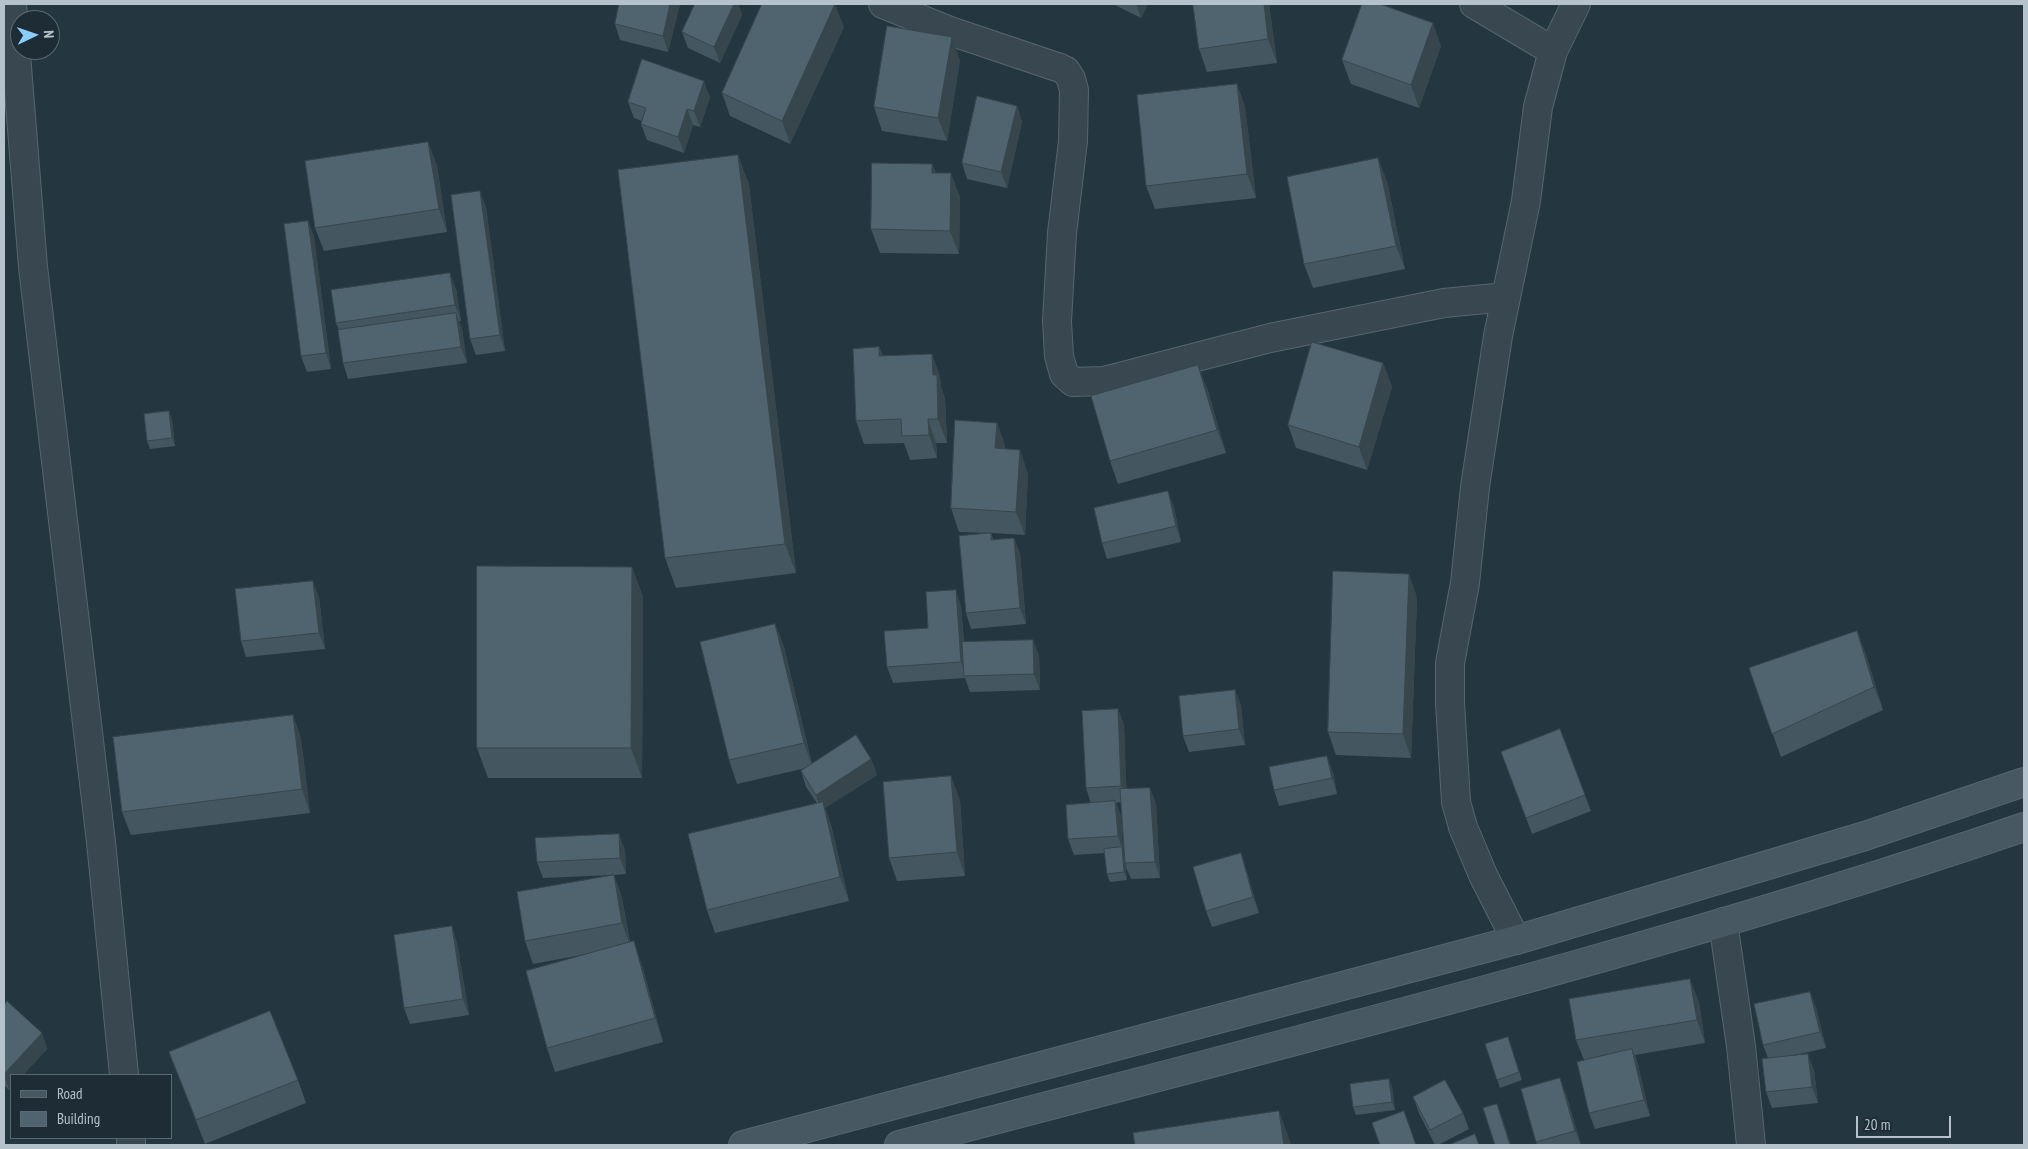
<!DOCTYPE html>
<style>
body{margin:0}
#map{position:relative;width:2028px;height:1149px;overflow:hidden;background:#243740;font-family:"PT Sans Narrow",sans-serif}
canvas{display:block}
.frame{position:absolute;inset:0;border:5px solid #b5c2cb;pointer-events:none}
.legend{position:absolute;left:10px;top:1074px;width:162px;height:65px;box-sizing:border-box;background:#1e2d35;border:1px solid #5a6971;margin:0;padding:6px 9px;list-style:none;font-size:15px;color:#b5c2cb}
.legend li{display:flex;align-items:center;gap:10px;height:25px}
.legend b{width:25px;border:1px solid #5a6971}
.north{position:absolute;left:10px;top:10px;width:50px;height:50px;box-sizing:border-box;background:#1e2d35;border:1px solid #5a6971;border-radius:50%;rotate:87deg;font-size:14px;font-weight:700;line-height:20px;text-align:center;color:#b5c2cb}
.north::after{content:'';display:block;margin:auto;width:18px;height:22px;background:#8acffb;clip-path:polygon(50% 0,100% 100%,50% 72%,0 100%)}
.scale{position:absolute;left:1856px;top:1116px;width:95px;height:22px;box-sizing:border-box;border:2px solid #b5c2cb;border-top:0;padding-left:6px;font-size:15px;line-height:18px;white-space:nowrap;color:#b5c2cb;-webkit-text-stroke:4px #1e2d35;paint-order:stroke}
</style>
<div id="map">
<canvas width="2028" height="1149"></canvas>
<div class="frame"></div>
<ul class="legend">
<li><b style="height:6px;background:#475863"></b>Road</li>
<li><b style="height:14px;background:#4f646e"></b>Building</li>
</ul>
<div class="north">N</div>
<div class="scale">20 m</div>
</div>
<script>
const g = document.querySelector('canvas').getContext('2d');
g.lineJoin = 'round';
function strokePath(path, color, width, dash) { g.strokeStyle = color; g.lineWidth = width; g.lineCap = dash ? 'butt' : 'round'; g.setLineDash(dash || []); g.stroke(path); }
function fill(path, color) { g.fillStyle = color; g.fill(path, 'evenodd'); }
const minor = new Path2D(`
 M12 4 33 267 101 842 124 1075
 M883 4 950 31 1060 68 1066 71 1071 79 1074 90 1073 141 1062 233 1057 321 1059 356 1064 374 1073 382 1104 381 1270 338 1444 303 1506 297
 M1474 4 1553 51
 M1723 922 1741 1046 1751 1145
 M1516 940 1483 875 1463 827 1456 802 1450 703V663L1465 583 1475 487 1498 336 1526 201 1538 107 1553 51 1576 4
 M131 1138V1145`);
const secondary = new Path2D(`
 M743 1145 1516 940 1865 836 2024 782
 M899 1145C1276 1045 1655 953 2024 827`);
const wall = new Path2D(`
 M680 4 668 52 620 40 615 24Z
 M695 4H738L742 15 720 63 688 48 682 32Z
 M1113 4H1148L1141 18Z
 M1269 4 1277 63 1207 72 1199 49Z
 M844 27 790 144 730 116 722 93Z
 M1441 46 1419 108 1351 84 1342 60Z
 M960 60 947 141 882 131 874 107Z
 M1237 84 1245 107 1256 198 1155 209 1146 186Z
 M710 97 700 127 693 125 684 153 647 140 641 124 642 121 634 118 628 102Z
 M1017 106 1022 122 1007 188 967 179 962 163Z
 M428 142 437 166 447 232 324 251 315 228Z
 M738 155 749 185 796 573 676 588 665 558Z
 M932 164 936 173 960 197 959 254 880 253 871 229Z
 M1387 181 1405 269 1313 288 1304 264Z
 M486 207 505 351 476 355 470 339Z
 M308 221 314 237 331 369 307 372 301 356Z
 M456 289 461 321H459L462 329 467 363 348 379 343 363 339 330 336 323Z
 M879 347 883 356 932 354 940 377 941 387 945 399 947 443H936L937 458 910 460 904 443 864 444 856 421Z
 M1383 363 1392 387 1367 470 1296 448 1288 425Z
 M1207 388 1226 453 1118 484 1110 461Z
 M169 411 172 420 175 446 150 449 147 441Z
 M997 423 1005 446V449L1028 473 1025 535 991 533 993 539 1014 538 1020 554 1026 624 971 629 966 613 990 533 959 532 951 508Z
 M1174 507 1181 542 1107 559 1102 543Z
 M632 567 643 597 642 778H488L477 748Z
 M319 597 325 649 246 657 241 641Z
 M1417 597 1411 758 1336 755 1328 732Z
 M961 606 964 642 1033 640 1039 656 1040 690 970 692 965 678 893 683 887 667 928 628Z
 M775 624 784 647 812 764 871 759 877 775 825 808 831 825 849 901 715 933 707 910 817 803 806 787 801 771 806 768 737 784 729 760Z
 M1857 631 1866 655 1883 710 1781 757 1749 668Z
 M1235 690 1241 706 1245 745 1189 752 1183 736Z
 M1118 709 1124 725 1126 789 1150 788 1156 804 1160 878 1131 879 1125 865 1127 880 1110 882 1107 874 1105 853 1074 855 1068 839 1091 803 1086 788ZM1121 802 1124 854 1123 851 1121 817 1116 803Z
 M293 715 301 739 310 813 131 835 122 812Z
 M1560 729 1591 811 1532 834 1501 752Z
 M1333 772 1337 794 1279 806 1274 790Z
 M960 800 965 876 897 881 889 858Z
 M625 850 626 874 614 875 622 898 630 942 642 965 663 1042 555 1072 547 1048 587 954 533 964 525 941 613 875 543 878 537 862Z
 M1246 869 1259 913 1212 927 1206 911Z
 M457 942 469 1015 410 1024 404 1008Z
 M1810 992 1816 1008 1826 1048 1791 1056 1814 1070 1818 1103 1772 1108 1766 1092 1768 1058 1763 1045Z
 M1699 1002 1705 1043 1635 1055 1638 1065 1650 1116 1595 1129 1589 1113 1584 1060 1576 1040Z
 M4 1005 42 1033 47 1049 23 1075H11V1088L9 1090 4 1085Z
 M1508 1037 1522 1080 1500 1088 1485 1044Z
 M169 1052 298 1080 306 1103 205 1144Z
 M1389 1079 1392 1087 1395 1110 1356 1115 1353 1107Z
 M1521 1089 1566 1094 1581 1145H1537Z
 M1413 1097 1463 1113 1469 1129 1438 1145H1435L1419 1113Z`);
const shadedWall = new Path2D(`
 M670 4H680L668 52 663 36Z
 M734 4H738L742 15 720 63 714 47Z
 M835 4 844 27 790 144 782 121Z
 M1136 4H1148L1141 18Z
 M1264 4H1269L1277 63 1268 39Z
 M1433 23 1441 46 1419 108 1411 85Z
 M952 37 960 60 947 141 938 118Z
 M704 81 710 97 700 127 694 111Z
 M1237 84 1245 107 1256 198 1247 174Z
 M1017 106 1022 122 1007 188 1001 172Z
 M687 109 693 125 684 153 678 137Z
 M428 142 437 166 447 232 439 209Z
 M738 155 749 185 796 573 785 544Z
 M1378 158 1387 181 1405 269 1396 246Z
 M932 164 941 188 932 173Z
 M951 173 960 197 959 254 950 231Z
 M480 191 486 207 505 351 500 335Z
 M308 221 314 237 331 369 326 353Z
 M450 273 456 289 461 321 455 305Z
 M456 313 462 329 467 363 461 347Z
 M879 347 888 371 879 356Z
 M932 354 940 377 941 387 945 399 947 443 938 419 933 375Z
 M1383 363 1392 387 1367 470 1359 447Z
 M1198 365 1207 388 1226 453 1217 430Z
 M169 411 172 420 175 446 172 438Z
 M928 419 936 443 937 458 929 435Z
 M997 423 1005 446 1004 472 995 448Z
 M1020 450 1028 473 1025 535 1016 512Z
 M1168 491 1174 507 1181 542 1176 526Z
 M1014 538 1020 554 1026 624 1020 608Z
 M632 567 643 597 642 778 631 748Z
 M1409 574 1417 597 1411 758 1403 734Z
 M313 581 319 597 325 649 319 633Z
 M956 590 961 606 966 675V676L961 662Z
 M775 624 784 647 812 766 804 743Z
 M1857 631 1866 655 1883 710 1874 687Z
 M1033 640 1039 656 1040 690 1034 674Z
 M1235 690 1241 706 1245 745 1239 729Z
 M1118 709 1124 725 1127 802 1121 786Z
 M293 715 301 739 310 813 302 789Z
 M1327 756 1333 772 1337 794 1332 778Z
 M871 759 877 775 825 808 831 825 849 901 840 877 821 811 816 795Z
 M951 776 960 800 965 876 957 852Z
 M1150 788 1156 804 1160 878 1155 862Z
 M1115 801 1121 817 1123 851 1125 855 1127 880 1124 872 1122 848 1118 836Z
 M619 834 625 850 626 874 620 858Z
 M1241 853 1246 869 1259 913 1253 897Z
 M614 875 622 898 630 946 622 923Z
 M452 926 457 942 469 1015 463 999Z
 M634 941 642 965 663 1042 655 1018Z
 M1690 979 1699 1002 1705 1043 1697 1020Z
 M1810 992 1816 1008 1826 1048 1820 1032Z
 M42 1033 47 1049 23 1075H11V1088L9 1090 4 1074Z
 M1632 1049 1638 1065 1650 1116 1644 1100Z
 M1808 1054 1814 1070 1818 1103 1812 1087Z
 M1560 1078 1566 1094 1581 1145 1575 1131Z
 M1389 1079 1392 1087 1395 1110 1392 1102Z
 M1497 1104 1503 1120 1511 1145H1510Z
 M1279 1111 1290 1141 1291 1145H1284Z`);
const building = new Path2D(`
 M619 4H670L663 36 615 24Z
 M695 4H734L714 47 682 32Z
 M762 4H835L782 121 722 93Z
 M1193 4H1264L1268 39 1199 49Z
 M1362 4H1380L1433 23 1411 85 1342 60Z
 M887 26 952 37 938 118 874 107Z
 M642 59 704 81 694 111 687 109 678 137 641 124 646 108 628 102Z
 M1237 84 1247 174 1146 186 1137 95Z
 M977 96 1017 106 1001 172 962 163Z
 M428 142 439 209 315 228 305 161Z
 M738 155 785 544 665 558 618 170Z
 M1378 158 1396 246 1304 264 1287 177Z
 M872 163 932 164V173H951L950 231 871 229Z
 M480 191 500 335 470 339 451 195Z
 M308 221 326 353 301 356 284 224Z
 M450 273 455 305 336 323 331 290Z
 M456 313 461 347 343 363 338 330Z
 M1312 342 1383 363 1359 447 1288 425Z
 M879 347V356L932 354 933 375H937L938 419H928L929 435 902 436 901 419 856 421 853 349Z
 M1198 365 1217 430 1110 461 1091 396Z
 M169 411 172 438 147 441 144 414Z
 M955 420 997 423 995 448 1020 450 1016 512 951 508Z
 M1168 491 1176 526 1102 543 1094 508Z
 M991 533V540L1014 538 1020 608 966 613 959 536Z
 M477 566 632 567 631 748H477Z
 M1333 571 1409 574 1403 734 1328 732Z
 M313 581 319 633 241 641 235 589Z
 M956 590 961 662 887 667 884 631 928 628 926 592Z
 M775 624 804 743 729 760 700 642Z
 M1857 631 1874 687 1772 734 1749 668Z
 M1033 640 1034 674 964 676 962 642Z
 M1235 690 1239 729 1183 736 1179 696Z
 M1118 709 1121 786 1086 788 1082 711Z
 M293 715 302 789 122 812 113 737Z
 M1560 729 1585 795 1526 818 1501 752Z
 M856 735 871 759 816 795 801 771Z
 M1327 756 1332 778 1274 790 1269 767Z
 M951 776 957 852 889 858 883 782Z
 M1150 788 1155 862 1125 863 1120 789Z
 M1115 801 1118 836 1068 839 1066 805Z
 M823 802 840 877 707 910 688 834Z
 M619 834 620 858 537 862 535 838Z
 M1122 847 1124 872 1107 874 1104 849Z
 M1241 853 1253 897 1206 911 1193 867Z
 M614 875 622 923 525 941 517 892Z
 M452 926 463 999 404 1008 394 935Z
 M634 941 655 1018 547 1048 526 971Z
 M1690 979 1697 1020 1576 1040 1569 999Z
 M1810 992 1820 1032 1763 1045 1754 1004Z
 M7 1001 42 1033 4 1074V1005Z
 M270 1011 298 1080 196 1120 169 1052Z
 M1508 1037 1519 1072 1497 1080 1485 1044Z
 M1632 1049 1644 1100 1589 1113 1577 1062Z
 M1808 1054 1812 1087 1766 1092 1762 1059Z
 M1560 1078 1575 1131 1536 1142 1521 1089Z
 M1389 1079 1392 1102 1353 1107 1350 1084Z
 M1445 1080 1463 1113 1430 1130 1413 1097Z
 M1497 1104 1510 1145H1495L1483 1108Z
 M1279 1111 1284 1145H1135L1133 1133Z
 M1404 1111 1416 1145H1380L1372 1123Z
 M1475 1134 1479 1145H1449Z`);
strokePath(minor, '#57656e', 30);
strokePath(secondary, '#57656e', 30);
strokePath(minor, '#394850', 28);
strokePath(secondary, '#475863', 28);
fill(wall, '#44565f');
fill(shadedWall, '#37464d');
fill(building, '#4f646e');
strokePath(building, '#37464d', 1);
</script>
